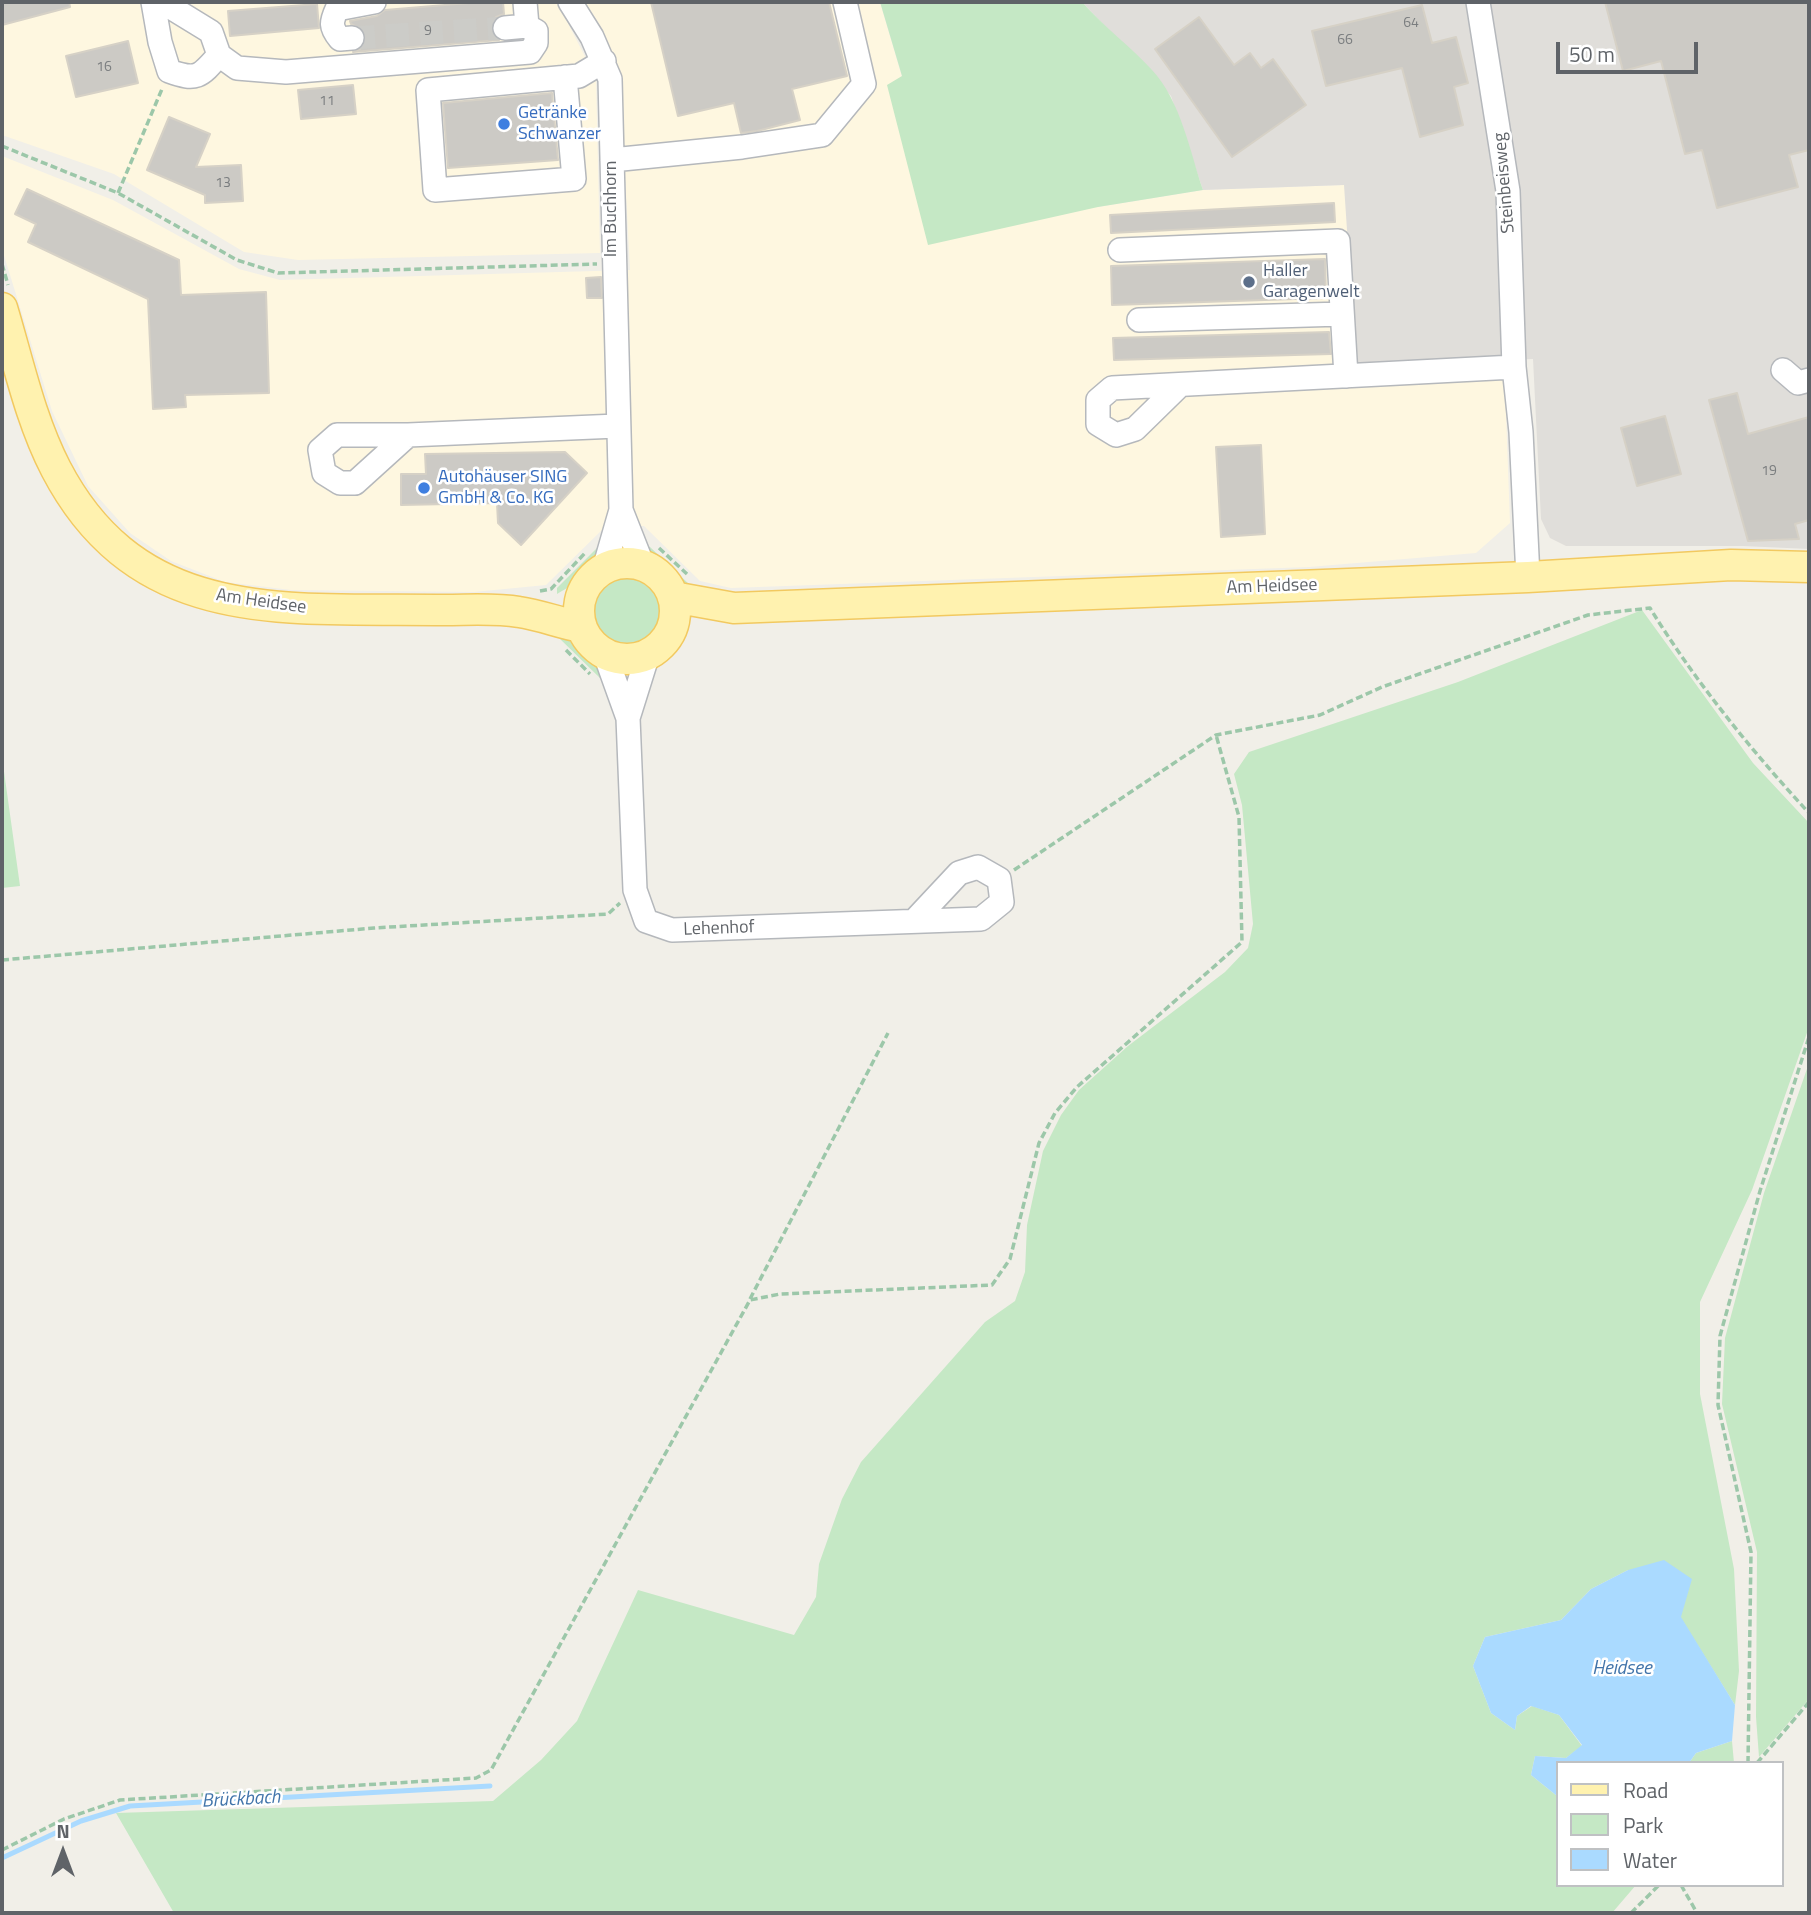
<!DOCTYPE html>
<meta charset="utf-8">
<style>
body{margin:0}
#map{position:relative;width:1811px;height:1915px;overflow:hidden;background:#f1efe8;font-family:"Titillium Web",sans-serif}
canvas{display:block}
.frame{position:absolute;inset:0;border:4px solid #5f6368;pointer-events:none}
.legend{position:absolute;left:1556px;top:1761px;width:228px;height:126px;box-sizing:border-box;background:#fff;border:2px solid #bfc1c3;margin:0;padding:9px 12px;list-style:none;font-size:21px;color:#5f6368}
.legend li{display:flex;align-items:center;gap:14px;height:35px}
.legend b{width:35px;border:2px solid #bfc1c3}
.north{position:absolute;left:28px;top:1817px;width:70px;height:70px;-webkit-text-stroke:5px #fff;paint-order:stroke;rotate:0deg;font-size:19px;font-weight:700;line-height:28px;text-align:center;color:#5f6368}
.north::after{content:'';display:block;margin:auto;width:24px;height:32px;background:#5f6368;clip-path:polygon(50% 0,100% 100%,50% 72%,0 100%)}
.scale{position:absolute;left:1556px;top:42px;width:142px;height:32px;box-sizing:border-box;border:4px solid #5f6368;border-top:0;padding-left:9px;font-size:21px;line-height:24px;white-space:nowrap;color:#5f6368;-webkit-text-stroke:5px #fff;paint-order:stroke}
</style>
<div id="map">
<canvas width="1811" height="1915"></canvas>
<div class="frame"></div>
<ul class="legend">
<li><b style="height:9px;background:#fff2af"></b>Road</li>
<li><b style="height:19px;background:#c5e8c5"></b>Park</li>
<li><b style="height:19px;background:#aadaff"></b>Water</li>
</ul>
<div class="north">N</div>
<div class="scale">50 m</div>
</div>
<script>
const g = document.querySelector('canvas').getContext('2d');
g.lineJoin = 'round';
function fill(path, color) { g.fillStyle = color; g.fill(path, 'evenodd'); }
function strokePath(path, color, width, dash) { g.strokeStyle = color; g.lineWidth = width; g.lineCap = dash ? 'butt' : 'round'; g.setLineDash(dash || []); g.stroke(path); }
function label(font, color, halo, rows, align = 'center') {
  g.font = font + ' "Titillium Web",sans-serif'; g.lineWidth = 5; g.setLineDash([]); g.textBaseline = 'middle'; g.strokeStyle = halo; g.fillStyle = color; for (const [text, x, y, turn = 0] of rows) {
    g.save(); g.translate(x, y); g.rotate((+turn || 0) * Math.PI / 180); g.textAlign = isNaN(turn) ? turn : align; if (halo) g.strokeText(text, 0, 0); g.fillText(text, 0, 0); g.restore();
  }
}
const commercial = new Path2D(`
 M2 2H557L596 78 600 253 298 260 244 252 114 174 2 135Z
 M585 2H880L902 77 1098 207 1203 190 1345 185 1356 365 1504 360 1510 523 1476 553 1309 567 731 588 700 581 644 526 605 527 546 585 474 592 291 590 225 582 171 561 130 533 88 486 52 411 2 249V156L113 200 239 269 280 280 630 270 620 80 601 27Z`);
const industrial = new Path2D(`
 M1082 2H1809V549L1743 546H1566L1550 538 1541 519 1533 359 1356 365 1344 185 1203 190 1171 96Z`);
const green = new Path2D(`
 M880 2H1082C1104 27 1130 46 1152 70 1181 101 1190 152 1203 190L1098 207 928 245 887 85 902 76Z
 M642 544 650 547 691 586 675 584 653 563Z
 M599 546C593 572 580 581 557 594V588Z
 M590 613a35 35 0 1 1 70 0a35 35 0 1 1-70 0Z
 M1642 610 1753 763 1809 823V1027L1752 1190 1700 1302V1394L1734 1569 1739 1671 1735 1705 1680 1617 1628 1570 1591 1589 1561 1620 1485 1637 1473 1666 1491 1713 1515 1730 1517 1716 1532 1706 1559 1715 1582 1746 1566 1758 1535 1756 1531 1775 1557 1796V1885H1636L1612 1913H174L116 1813 493 1801 541 1760 577 1721 638 1590 794 1635 816 1597 819 1564 842 1499 861 1462 985 1322 1015 1301 1025 1272 1027 1225 1043 1151 1061 1115 1079 1090 1128 1046 1225 972 1248 948 1253 924 1242 805 1234 774 1249 752 1458 682Z
 M557 636C578 639 597 660 606 680H602Z
 M2 757 20 886 2 888Z
 M1809 1063V1699L1759 1757 1756 1717 1757 1552 1722 1404 1725 1338 1764 1193Z
 M1732 1741 1734 1763H1689L1696 1753Z`);
const water = new Path2D(`
 M1664 1560 1692 1579 1681 1617 1735 1705 1732 1741 1696 1753 1689 1763H1557V1796L1531 1775 1535 1756 1566 1758 1582 1745 1559 1715 1531 1706 1517 1716 1515 1730 1491 1713 1473 1666 1485 1637 1561 1620 1591 1589 1628 1570Z`);
const stream = new Path2D(`
 M2 1858 81 1821 130 1806 490 1786`);
const building = new Path2D(`
 M2 2H69L70 7 2 25Z
 M481 2H503L504 14 496 17 491 29 499 40 353 52 360 49 366 38 363 30 351 24 350 21 377 16 385 10Z
 M651 2H829L847 76 792 89 800 120 757 131 741 133 734 103 678 116Z
 M1605 2H1809V150L1789 155 1798 187 1717 208 1702 150 1685 154 1661 61 1623 71Z
 M317 4 319 28 230 36 228 11Z
 M1422 5 1432 43 1456 37 1468 83 1454 87 1463 125 1420 137 1402 68 1326 86 1312 31Z
 M1199 17 1234 65 1250 53 1261 68 1273 59 1306 105 1232 157 1155 49Z
 M128 41 138 83 76 97 66 56Z
 M353 85 356 114 301 119 298 90Z
 M552 93 558 160 448 168 443 103Z
 M169 117 210 134 196 167 241 165 243 201 205 203V195L147 170Z
 M27 189 179 260 181 295 266 292 269 393 185 395 186 407 153 409 148 299 28 242 36 224 15 214Z
 M1334 203 1335 222 1111 233 1110 215Z
 M1325 259 1326 298 1112 305 1111 266Z
 M601 277 602 298H587L586 278Z
 M1329 332 1331 354 1114 360 1113 338Z
 M1737 393 1748 434 1809 417V520L1795 524 1799 539 1748 541 1709 400Z
 M1665 416 1681 474 1637 486 1621 428Z
 M1261 445 1265 534 1221 537 1216 447Z
 M565 452 587 473 521 545 498 523 497 503 401 505V474H426L425 454Z`);
const minorTunnel = new Path2D(`
 M352 38 505 28`);
const path = new Path2D(`
 M2 146 118 193 237 260 278 273 597 264
 M118 193 162 89
 M2 264 8 285
 M659 548 687 574
 M540 591 551 589 586 552
 M566 650 590 674
 M1014 870 1216 735 1320 715 1382 687 1588 615 1650 608C1695 681 1750 749 1809 813
 M2 960 374 928 608 914 620 903
 M750 1299 888 1033
 M1748 1763 1751 1552 1718 1405 1720 1336 1760 1191 1809 1037
 M1757 1763 1809 1702
 M2 1850 64 1819 120 1800 476 1778 491 1770 750 1300 780 1294 992 1285 1010 1259 1039 1143 1055 1113 1077 1087 1242 942 1239 817 1216 735
 M1681 1885 1697 1913
 M1631 1913 1659 1885`);
const minor = new Path2D(`
 M153 2 160 42 169 71C197 81 200 77 219 55L211 32 162 2
 M525 2 527 26
 M570 2 592 37 610 79 621 510 604 569
 M1478 2 1508 191 1514 367 1521 432 1528 577
 M352 38 340 39C330 27 331 22 337 9L374 2
 M219 55 237 68 286 72 530 52 536 43V31L527 26 505 28
 M565 77 574 179 435 190 428 90 579 76 604 61
 M612 160 742 147 822 135 864 84 845 2
 M1120 250 1338 241 1346 376
 M1139 320 1342 314
 M1783 370 1798 383 1809 380
 M1180 385 1135 429 1116 435 1098 424V400L1112 388 1514 367
 M408 435H337L320 450 324 473 340 483H355L408 435 617 426
 M621 510 643 566
 M605 654 628 718 635 890 646 921 672 930 981 919 1002 902 999 879 978 867 959 873 915 920
 M628 718 648 654`);
const major = new Path2D(`
 M2 308C18 361 30 419 56 469 140 630 292 607 445 610 469 610 495 608 519 612 540 615 560 623 581 627
 M579 611a48 48 0 1 1 96 0a48 48 0 1 1-96 0Z
 M673 597 734 608 1528 577 1731 565 1809 567`);
const markers = [
 [504,124,7,"#3f7fe0"],
 [1249,282,7,"#5c6f8a"],
 [424,488,7,"#3f7fe0"]
];
const numberNames = [
 ["64",1411,24],
 ["9",428,32],
 ["66",1345,41],
 ["16",104,68],
 ["11",327,102],
 ["13",223,184],
 ["19",1769,472]
];
const shopNames = [
 ["Getränke",518,114],
 ["Schwanzer",518,135],
 ["Autohäuser SING",438,478],
 ["GmbH & Co. KG",438,499]
];
const streetNames = [
 ["Steinbeisweg",1505,183,-95],
 ["Im Buchhorn",612,209,-90],
 ["Am Heidsee",1272,587,-2],
 ["Am Heidsee",261,602,8],
 ["Lehenhof",719,929,-2]
];
const serviceNames = [
 ["Haller",1263,272],
 ["Garagenwelt",1263,293]
];
const waterNames = [
 ["Heidsee",1622,1669],
 ["Brückbach",241,1800,-3]
];
fill(commercial, '#fef7e0');
fill(industrial, '#e0deda');
fill(green, '#c5e8c5');
fill(water, '#aadaff');
strokePath(stream, '#aadaff', 5);
fill(building, '#cccac5');
strokePath(building, '#d6d1c6', 2);
strokePath(minorTunnel, '#ccccc8', 23, [23, 11]);
strokePath(minor, '#b5b8bc', 26);
strokePath(major, '#f2c960', 33);
strokePath(path, '#9cc7a9', 3.5, [7, 3.5]);
strokePath(minor, '#fff', 23);
strokePath(major, '#fff2af', 30);
for (const [x, y, r, color] of markers) { const dot = new Path2D(); dot.arc(x, y, r, 0, 2 * Math.PI); g.fillStyle = color; g.fill(dot); strokePath(dot, '#fff', 2.5); }
label('14px', '#7a7d7f', null, numberNames);
label('18px', '#366cbe', '#fff', shopNames, 'left');
label('18px', '#5f6368', '#fff', streetNames);
label('18px', '#4e5e75', '#fff', serviceNames, 'left');
label('italic 19px', '#4174aa', '#fff', waterNames);
</script>
